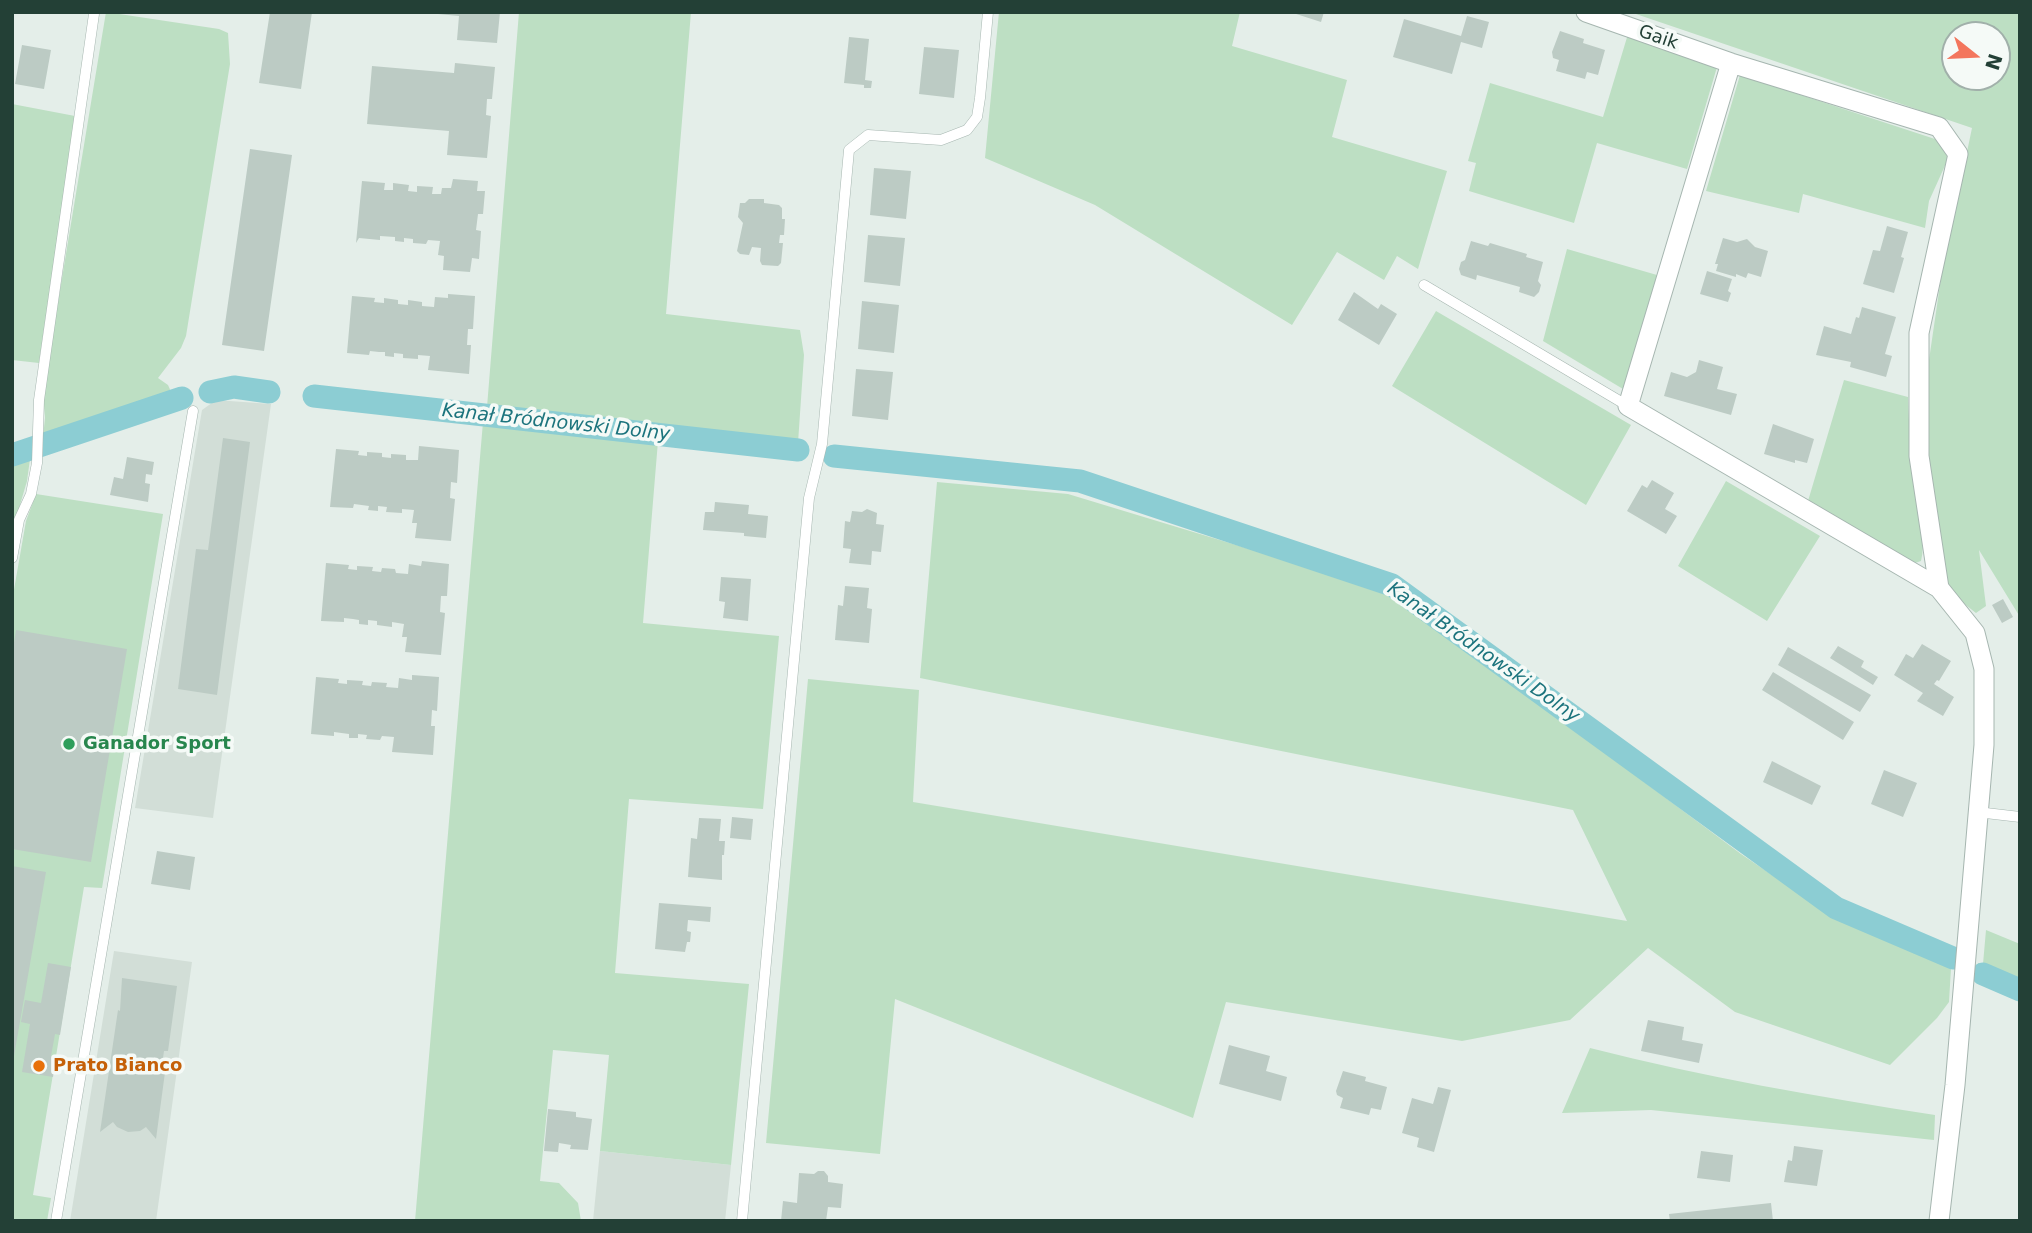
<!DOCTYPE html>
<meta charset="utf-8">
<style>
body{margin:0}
#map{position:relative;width:2032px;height:1233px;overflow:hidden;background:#e4eee9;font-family:"DejaVu Sans",sans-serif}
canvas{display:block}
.frame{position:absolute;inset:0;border:14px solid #234036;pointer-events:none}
.north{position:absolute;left:1941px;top:21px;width:70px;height:70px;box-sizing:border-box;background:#f5faf7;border:2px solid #a1b0aa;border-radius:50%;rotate:108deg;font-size:19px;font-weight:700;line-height:28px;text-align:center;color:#234036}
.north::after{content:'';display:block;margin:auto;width:24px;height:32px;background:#f3765d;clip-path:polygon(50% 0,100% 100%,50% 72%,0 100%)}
</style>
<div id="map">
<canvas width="2032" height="1233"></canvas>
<div class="frame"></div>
<div class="north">N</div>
</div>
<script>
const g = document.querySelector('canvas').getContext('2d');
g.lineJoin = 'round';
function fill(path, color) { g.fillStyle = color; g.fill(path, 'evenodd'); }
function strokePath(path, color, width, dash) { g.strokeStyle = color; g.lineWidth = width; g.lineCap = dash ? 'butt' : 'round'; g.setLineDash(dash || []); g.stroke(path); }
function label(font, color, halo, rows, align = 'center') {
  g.font = font + ' "DejaVu Sans",sans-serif'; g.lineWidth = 7; g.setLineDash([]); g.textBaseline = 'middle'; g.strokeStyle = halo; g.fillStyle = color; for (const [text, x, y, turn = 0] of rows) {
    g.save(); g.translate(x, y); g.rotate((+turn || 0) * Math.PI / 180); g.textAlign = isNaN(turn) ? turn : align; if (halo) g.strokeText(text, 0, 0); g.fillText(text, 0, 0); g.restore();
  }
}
const built = new Path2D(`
 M216 400 271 404 213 818 135 808 202 410Z
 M114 951 192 962 156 1221H70Z
 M600 1151 731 1165 725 1221H593Z`);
const green = new Path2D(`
 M106 12 219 29 228 33 230 64 186 336 181 348 158 378 168 385 172 394 43 437 45 418 43 393Z
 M519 12H691L666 314 800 330 804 355 798 443 658 425 487 407Z
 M999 12H1240L1232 46 1347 80 1332 137 1447 171 1418 269 1397 256 1384 280 1337 252 1292 325 1095 205 985 158Z
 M1630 12H2020V617L1979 550 1986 606 1976 613 1945 589 1927 475 1929 360 1942 271 1972 128ZM1955 35H1997V77H1955Z
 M1628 34 1717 67 1687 169 1597 143 1574 223 1469 191 1476 163 1468 161 1490 83 1603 117Z
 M1740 75 1941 141 1948 159 1929 201 1925 228 1803 194 1799 213 1706 191Z
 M12 104 75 116 39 363 12 360Z
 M1567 249 1657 275 1623 389 1543 341Z
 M1436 311 1631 425 1586 505 1392 386Z
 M1844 380 1908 397C1909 434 1913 470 1917 507 1919 526 1926 542 1921 561L1915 563 1808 501Z
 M483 422 658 441 643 623 779 636 763 809 629 799 615 973 749 984 731 1165 600 1151 609 1055 553 1050 540 1181 559 1183 578 1203 581 1221H415Z
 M30 459 27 481 12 532V465Z
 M1726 481 1820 536 1767 621 1678 566Z
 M937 482 1068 494 1388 591 1741 854 1837 919 1951 968 1949 1002 1937 1018 1890 1065 1735 1012 1648 948 1570 1020 1462 1041 1226 1002 1193 1118 895 999 880 1154 766 1143 808 679 919 690 913 802 1627 921 1573 810 920 678Z
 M36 494 163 514 102 888 84 887 33 1195 51 1198 47 1221H12V601L26 521Z
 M1986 930 2020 944V998L1976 980 1978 963 1983 964Z
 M1590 1048C1704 1077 1819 1097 1935 1115L1934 1140 1651 1110 1562 1113Z`);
const canal = new Path2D(`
 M210 392 234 387 269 392
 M314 396 798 450
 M12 455 182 398
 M834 456 1080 481 1392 585 1836 908 1953 958
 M1983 974 2020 990`);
const building = new Path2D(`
 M270 12H312L301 89 259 83Z
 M439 12H500L497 43 457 40 459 16 438 14Z
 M1290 12H1324L1321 22Z
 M1467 16 1489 22 1482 48 1461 42 1452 74 1393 57 1404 19 1461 36Z
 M1560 31 1584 39 1583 43 1605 50 1598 75 1587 72 1585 79 1556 71 1559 60 1553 58 1552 52Z
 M849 37 869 39 865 80 872 81 871 88H864V85L844 83Z
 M22 45 51 50 44 89 15 84Z
 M924 47 959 50 954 98 919 94Z
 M455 63 495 67 492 99H487L486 115 491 116 487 158 447 155 449 131 367 124 372 66 454 73Z
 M250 149 292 155 264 351 222 345Z
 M874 168 911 171 906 219 870 215Z
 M453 179 478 181 477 191H485L483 214H478L476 230 481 231 479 259 472 258 470 272 443 270 444 256 438 255 440 241 428 240 426 244 413 243V239L404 238V242L395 241V237L380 236V240L359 238 356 243 362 181 385 183 384 190H393V183L409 185 408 191 417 192V186L433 187 432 194H441L442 188H451Z
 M749 199H764V203L779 205 782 208V219H785L784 235H780L779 243H783L781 263 778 266 762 265 760 261 761 248 752 247 749 255 740 254 737 251 743 223 738 217 740 203H745Z
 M1887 226 1908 232 1901 257 1904 258 1894 293 1863 284 1873 250 1880 251Z
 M868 235 905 238 900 286 864 282Z
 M1723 238 1737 242 1747 239 1755 247 1768 251 1761 277 1748 273 1746 278 1736 274V277L1716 271 1718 264H1715Z
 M1471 241 1488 246 1490 243 1527 254 1526 257 1543 262 1538 281 1541 285 1539 292 1534 297 1519 292 1520 287 1477 275 1476 280 1461 275 1459 269 1461 262 1465 260Z
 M1707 271 1732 279 1728 291 1731 293 1728 302 1700 294Z
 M1354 292 1378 309 1381 304 1397 314 1379 345 1338 320Z
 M448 294 475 296 473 329H468L467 345H471L469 374 428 370 430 356 418 355V359L403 358V354L394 353V357L385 356V352H379L370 351 369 355 347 353 352 296 375 298 374 302 384 303V298L398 300V304L408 305V300L422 302V306L434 307 435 297 448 298Z
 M862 301 899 305 894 353 858 349Z
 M1862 307 1896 317 1885 354 1892 356 1886 377 1850 367 1851 362 1816 355 1824 326 1851 334 1856 317 1859 318Z
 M1699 360 1723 367 1717 389 1737 394 1731 415 1664 396 1671 372 1687 377 1696 372Z
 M856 369 893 372 888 420 852 416Z
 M1773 424 1814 439 1807 463 1795 460V463L1764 454Z
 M223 438 250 442 217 695 178 689 196 549 208 550Z
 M419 446 459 450 457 483 451 482 450 498 455 499 451 541 415 538 417 523H412L414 510 402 509V513L386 512 387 507 378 506V511L368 510 369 506 354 504 353 508 330 507 336 449 359 451 358 455 367 456V452L382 453V457L391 458V454L406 455V460H418Z
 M127 457 154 462 152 475 146 474 145 483 150 484 148 502 110 495 114 477 123 479Z
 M1652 480 1674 493 1665 509 1677 516 1666 534 1627 511 1642 485 1647 488Z
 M715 502 749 505 748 514 768 516 766 538 744 536V533L703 530 705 512H714Z
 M867 509 877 513 876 524 884 525 881 552 872 551 871 565 849 563 851 549 843 548 845 521 850 522 852 511 862 512Z
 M422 561 449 564 447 596H441L440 612 445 613 441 655 405 652 407 637H402L404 624 392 622V627L377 625V621L368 620V625L359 624V620L353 619 344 618V622L321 621 326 563 349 565 348 569 357 570V566L373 567 372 571 381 572 382 568 395 569 396 573 408 574 409 564 421 566Z
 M721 577 751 579 748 621 723 618 725 602 719 601Z
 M845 586 869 588 867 608 872 609 869 643 835 640 838 605 843 606Z
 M2003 599 2013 617 2002 623 1992 605Z
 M16 630 127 649 91 862 12 849V655Z
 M1922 644 1951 661 1939 681 1937 680 1934 684 1954 697 1943 716 1917 701 1923 693 1894 675 1906 654 1913 658Z
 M1838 646 1864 661 1861 667 1878 677 1873 685 1830 658Z
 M1788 647 1871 695 1860 712 1778 665Z
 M1773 672 1854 722 1843 740 1762 690Z
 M412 675 439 677 437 711 432 710 431 726H435L433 755 392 752 394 737 382 736 380 740 366 739 367 735 358 734V738H349V734L334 732V736L311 734 316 677 339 679 338 683 347 684V680L363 681 362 685 371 686 372 682 387 683 386 687 398 688 399 678 412 680Z
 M1772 761 1821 786 1812 805 1763 782Z
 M1884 770 1917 783 1903 817 1871 804Z
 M732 817 753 819 751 840 730 838Z
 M699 818 721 819 719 841H725L724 855H722V880L688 877 691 838 697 839Z
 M157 851 195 857 190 890 151 884Z
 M12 866 46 872 14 1056H12Z
 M659 903 711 907 710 922 688 920 687 931 691 932 690 942H687L685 952 655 949Z
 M48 963 71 967 60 1035 55 1034 51 1056 56 1057 53 1077 22 1072 30 1024 21 1022 25 1000 41 1003Z
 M122 978 177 986 168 1051H164L162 1065H166L156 1139 146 1127 140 1131 128 1132 117 1127 113 1122 100 1132 118 1010 120 1011Z
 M1648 1020 1684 1027 1682 1040 1703 1044 1699 1063 1641 1051Z
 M1229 1045 1270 1056 1266 1071 1287 1077 1281 1101 1219 1084Z
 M1343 1071 1366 1077 1365 1081 1387 1087 1381 1110 1371 1108 1369 1115 1340 1108 1343 1098 1337 1095 1336 1091Z
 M1438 1087 1451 1090 1434 1152 1417 1147 1419 1138 1402 1133 1412 1098 1433 1104Z
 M548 1109 576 1112V1117L592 1119 588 1150 570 1149 571 1145 559 1143 558 1152 544 1151Z
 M1794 1146 1823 1150 1817 1186 1784 1182 1788 1160 1792 1161Z
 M1701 1151 1733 1155 1730 1182 1697 1178Z
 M818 1171H824L828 1176V1182L843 1184 841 1208 828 1207 826 1221H781L783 1201 797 1203 799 1173 814 1174Z
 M1771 1203 1773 1221H1670L1669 1214Z`);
const lane = new Path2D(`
 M1424 285 1628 406
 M12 558 19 520 31 494 37 463 39 400 94 14
 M1977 812 2020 817
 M56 1221 193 411
 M742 1221 809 498 822 444 849 150 868 135 941 140 967 130 977 117 980 98 988 12`);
const street = new Path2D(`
 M1586 12 1731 63 1939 127 1958 154 1919 333V456L1939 588
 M1731 63 1628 406 1939 588 1975 633 1984 669V745L1955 1085 1939 1221`);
const markers = [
 [69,744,7,"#2e9e5b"],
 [39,1066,7,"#e8710a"]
];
const streetNames = [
 ["Gaik",1658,38,19]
];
const leisureNames = [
 ["Ganador Sport",83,744]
];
const foodNames = [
 ["Prato Bianco",53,1066]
];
const waterNames = [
 ["Kanał Bródnowski Dolny",556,423,6],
 ["Kanał Bródnowski Dolny",1483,653,35]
];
fill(built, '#d2ded7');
fill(green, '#bddfc3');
strokePath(canal, '#8ccdd3', 23);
fill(building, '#bccbc4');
strokePath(lane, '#a6b6b0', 11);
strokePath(street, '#a6b6b0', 21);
strokePath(lane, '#fff', 10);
strokePath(street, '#fff', 19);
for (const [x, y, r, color] of markers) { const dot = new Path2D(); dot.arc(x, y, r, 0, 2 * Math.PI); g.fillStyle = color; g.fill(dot); strokePath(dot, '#f5faf7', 2.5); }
label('18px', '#234036', '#f5faf7', streetNames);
label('bold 18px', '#27864d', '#f5faf7', leisureNames, 'left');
label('bold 18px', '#c56008', '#f5faf7', foodNames, 'left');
label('italic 19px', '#1c747d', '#f5faf7', waterNames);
</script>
